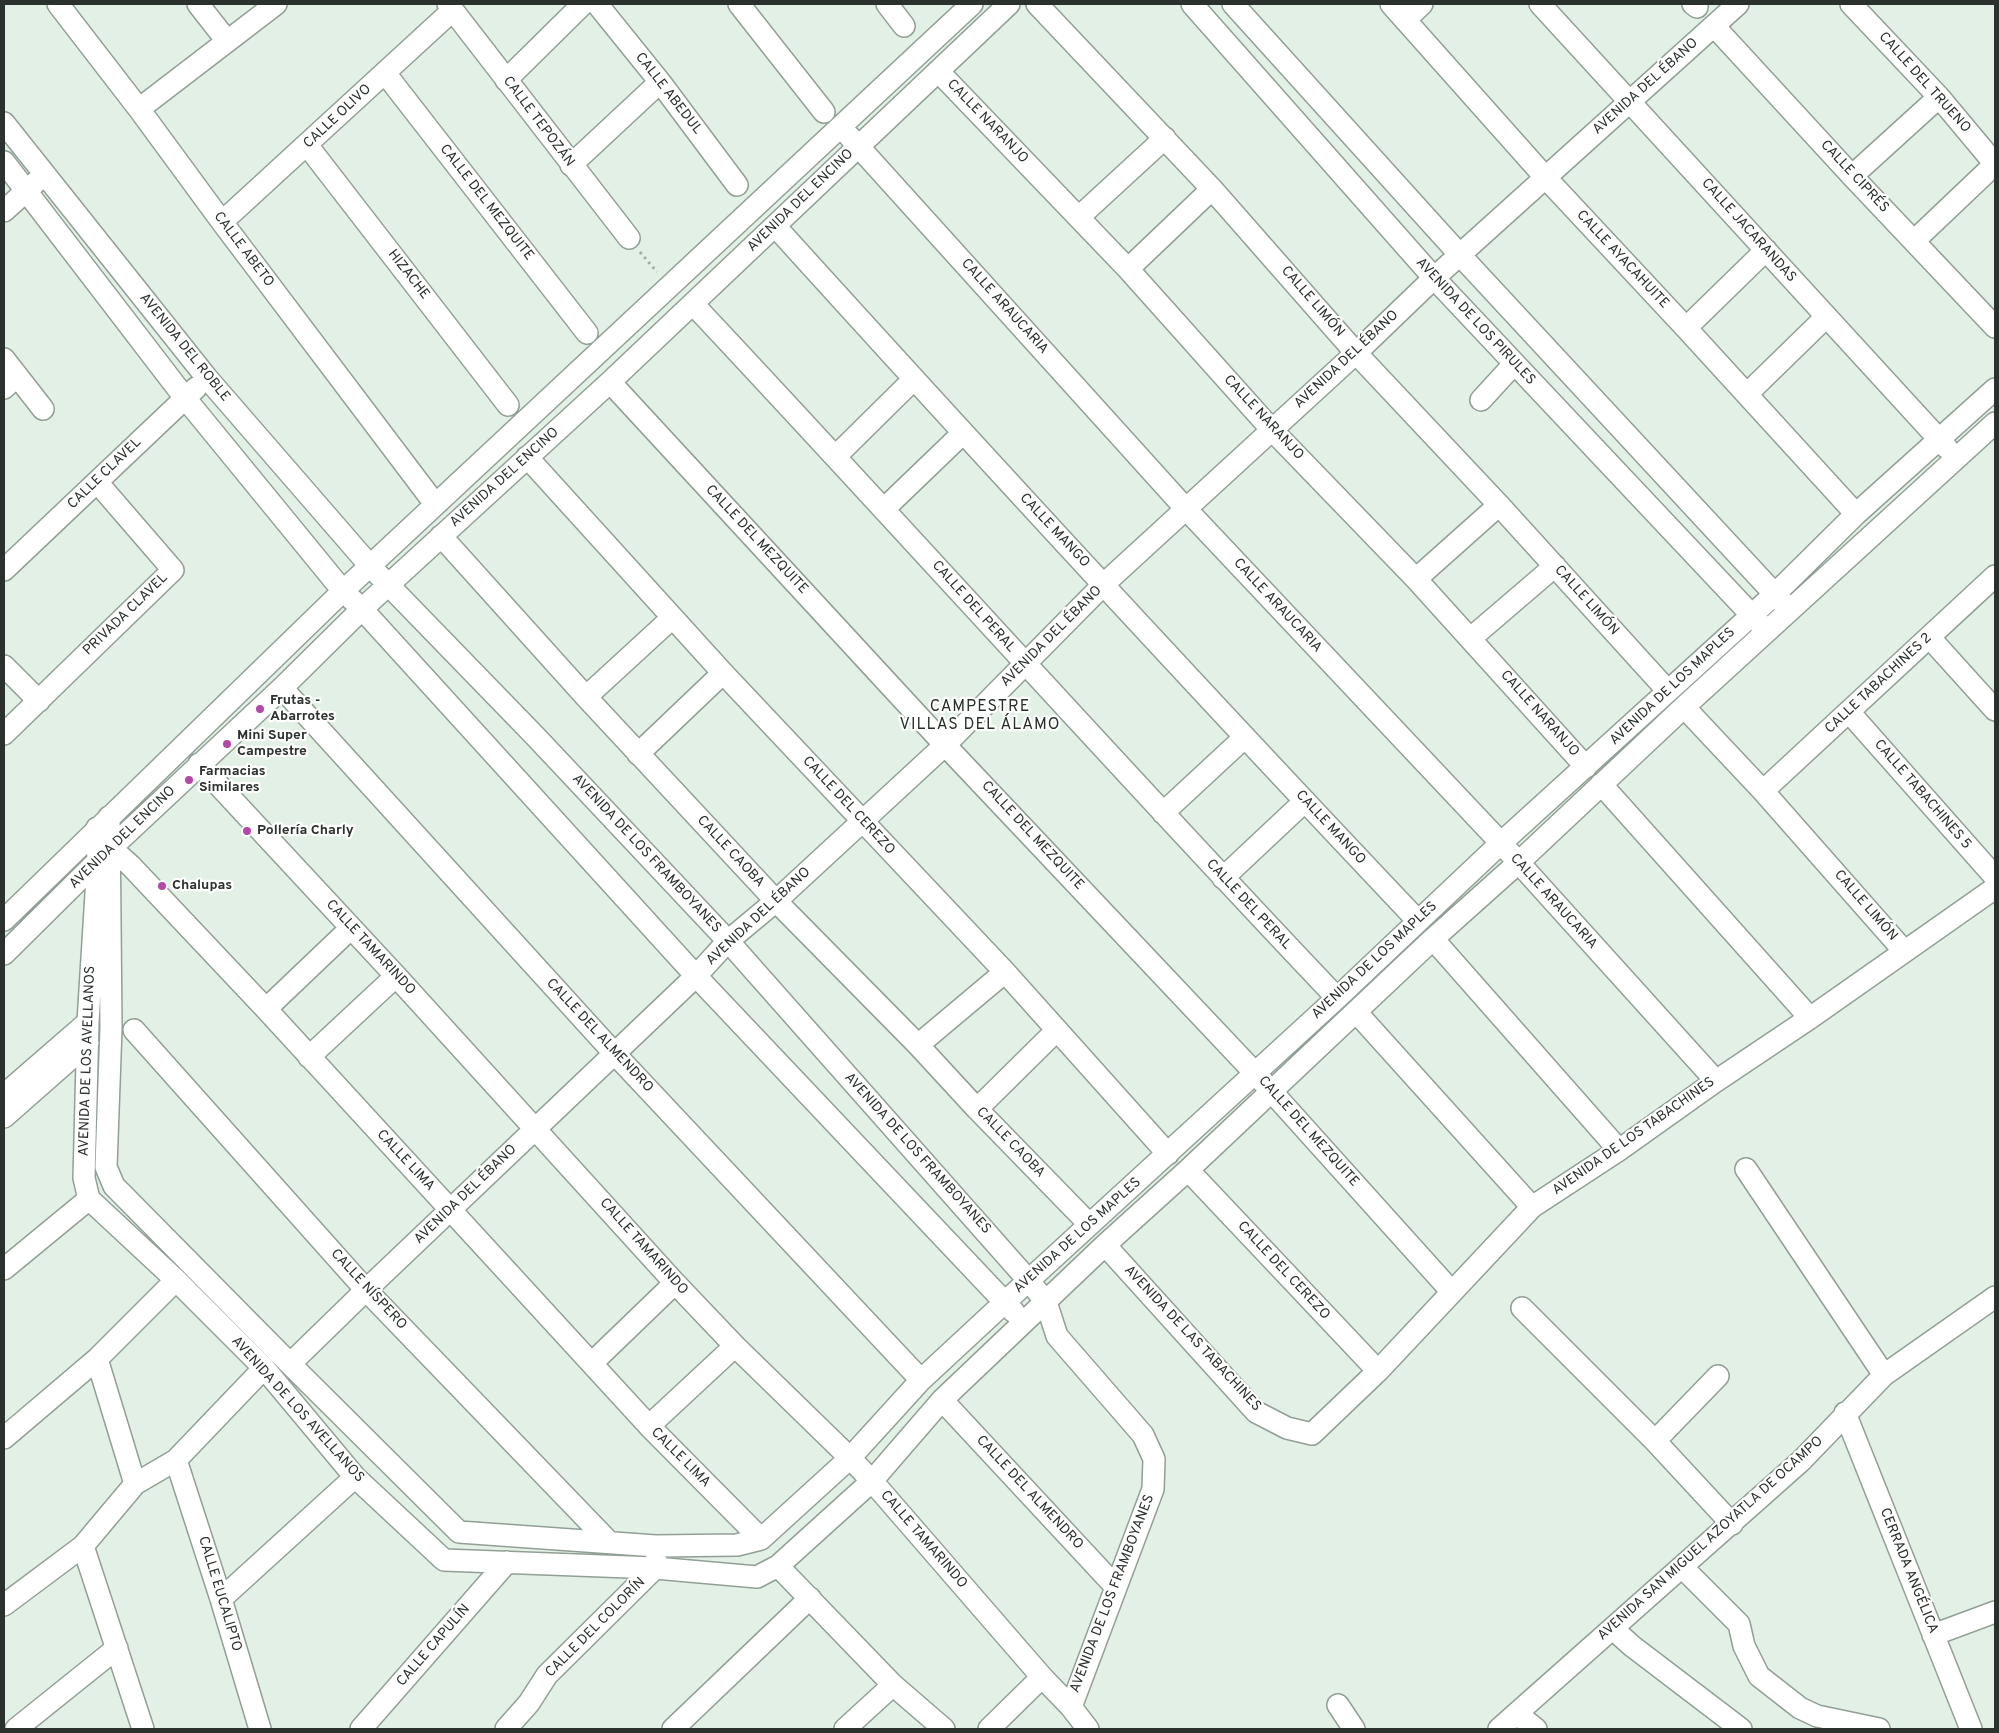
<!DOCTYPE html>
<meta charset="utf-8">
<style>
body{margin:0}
#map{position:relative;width:1999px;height:1733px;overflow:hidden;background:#e2f0e5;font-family:Overpass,sans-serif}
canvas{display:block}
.frame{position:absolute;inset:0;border:5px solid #2b312d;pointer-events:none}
</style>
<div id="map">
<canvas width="1999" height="1733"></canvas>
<div class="frame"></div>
</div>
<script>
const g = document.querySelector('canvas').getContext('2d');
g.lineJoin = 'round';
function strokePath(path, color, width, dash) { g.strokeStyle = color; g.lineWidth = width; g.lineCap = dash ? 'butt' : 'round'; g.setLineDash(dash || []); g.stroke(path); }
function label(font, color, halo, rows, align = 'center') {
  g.font = font + ' Overpass,sans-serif'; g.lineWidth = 4.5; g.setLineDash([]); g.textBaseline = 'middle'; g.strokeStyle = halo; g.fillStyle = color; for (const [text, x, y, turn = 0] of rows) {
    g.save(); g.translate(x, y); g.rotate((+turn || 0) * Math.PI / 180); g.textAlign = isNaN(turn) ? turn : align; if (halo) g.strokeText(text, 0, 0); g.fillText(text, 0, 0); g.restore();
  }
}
const path = new Path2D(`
 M640 252 657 272`);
const minor = new Path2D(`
 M58 4 139 109 222 222 429 496
 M198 4 227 41
 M448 4 629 238
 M597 4 660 82 737 185
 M739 4 824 112
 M887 4 904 26
 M1037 4 1212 189 1356 353 1499 505 1667 690
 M1192 4 1434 278 1761 625
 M1233 4 1460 255 1783 603
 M1391 4 1545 177 1686 328 1856 514
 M1540 4 1947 448
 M1693 4 1697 7
 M1851 4 1939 97 1995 164
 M1405 20 1422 4
 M1714 26 1852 176 1995 327
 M938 71 1128 269 1272 430 1416 579 1586 767
 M385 73 587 333
 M506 80 583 4
 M139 109 276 4
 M4 123 207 378 371 567 536 737 728 941 1029 1281 1046 1302 1057 1336 1143 1435 1154 1459 1153 1489 1071 1707
 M849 136 1186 509 1501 843 1716 1081
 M307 145 508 405
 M4 162 185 398 343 591 362 609 696 976 1014 1312
 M571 165 660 82
 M1852 176 1939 97
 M4 211 36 182
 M1079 217 1165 138
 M222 222 453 10
 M775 226C987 460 1201 692 1418 921
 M1914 241 1995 164
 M1128 269 1212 189
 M693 304C909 534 1119 769 1337 998
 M1686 328 1766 250
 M4 359 43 409
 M610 382 945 745 1254 1072 1452 1292
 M4 388 17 376
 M1747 394 1826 317
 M1481 400 1514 364
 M836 456 914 379
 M527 457 723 673 1005 972 1168 1154
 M884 509 963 433
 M441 536 586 697 776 901 918 1045 977 1109 1089 1224
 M4 570 196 388
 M1416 579 1499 505
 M1471 638 1555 566
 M1930 638 1995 710
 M4 666 39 701
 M282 688 614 1053 921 1380
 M586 697 672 618
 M1684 707 1763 791 1904 951
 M1849 712 1995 877
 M4 734 173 570 97 482
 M638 754 723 673
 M199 764 396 976 675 1283 735 1346 850 1458 872 1481 1042 1677 1071 1707 1088 1729
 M1601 784 1810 1018
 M1763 791 1995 576
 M1163 813 1245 737
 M109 817 111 1028 106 1167 114 1186 290 1364 459 1532 656 1546 737 1545 761 1539 850 1458 921 1380 1004 1303 1337 998 1501 843 1775 594 1856 514 1995 389
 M97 828 98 862 88 1022 84 1178 89 1199 176 1280 264 1368 355 1477 444 1560 655 1568 757 1577 778 1566 872 1481 942 1400 1105 1245 1188 1170 1433 939 1518 863 1684 707 1995 423
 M111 848 131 866 266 1009 649 1426 761 1539
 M1223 878 1305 801
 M4 920 343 591 972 4
 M1433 939 1619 1150
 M4 954 111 848 282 688 362 609 610 382 1009 4
 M266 1009 351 928
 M1357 1013 1532 1207
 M134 1030 366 1290 609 1542
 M918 1045 1005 972
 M309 1057 396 976
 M4 1095 88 1022
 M977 1109 1057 1030
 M4 1117 88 1043
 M1746 1169 1884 1375
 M1188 1170 1378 1371
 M1105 1245 1256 1412 1287 1428 1312 1434 1378 1371 1532 1207 1619 1150 1716 1081 1810 1018 1995 888
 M4 1269 89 1199
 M1522 1308 1655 1441 1732 1524
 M97 1359 135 1484
 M592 1363 675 1283
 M290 1364 366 1290 696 976 728 941 776 901 945 745 1104 584 1356 353 1434 278 1738 4
 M942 1400 1115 1586
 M1845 1413 1971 1729
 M649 1426 735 1346
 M4 1438 97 1359 176 1280
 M1655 1441 1718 1376
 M176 1460 221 1599 260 1729
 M83 1546 143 1729
 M778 1566 893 1685 944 1729
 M1682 1567 1739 1624 1744 1646 1759 1676 1800 1708 1817 1716 1879 1729
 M221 1599 355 1477
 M4 1605 83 1546 135 1484 176 1460 264 1368
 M1613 1629 1632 1646 1741 1729
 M1933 1635 1995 1612
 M1338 1705 1354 1729
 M1517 1714 1536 1729
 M16 1729 117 1648
 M361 1729 507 1562
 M506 1729 529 1703 547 1675 655 1568 656 1561
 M673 1729 810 1598
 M845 1729 893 1685
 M989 1729 1042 1677
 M1499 1729 1801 1461 1884 1375 1995 1297`);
const markers = [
 [260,709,5,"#b549a9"],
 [227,744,5,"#b549a9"],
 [189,780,5,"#b549a9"],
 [247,831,5,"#b549a9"],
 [162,886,5,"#b549a9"]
];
const streetNames = [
 ["CALLE DEL TRUENO",1924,83,48],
 ["AVENIDA DEL ÉBANO",1646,87,-42],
 ["CALLE ABEDUL",668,94,52],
 ["CALLE OLIVO",338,117,-43],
 ["CALLE TEPOZÁN",538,122,53],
 ["CALLE NARANJO",987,122,46],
 ["CALLE CIPRÉS",1854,177,47],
 ["AVENIDA DEL ENCINO",801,201,-44],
 ["CALLE DEL MEZQUITE",486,203,52],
 ["CALLE JACARANDAS",1748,231,48],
 ["CALLE ABETO",243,250,53],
 ["CALLE AYACAHUITE",1622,260,47],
 ["HIZACHE",408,275,52],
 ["CALLE LIMÓN",1312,302,49],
 ["CALLE ARAUCARIA",1004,307,48],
 ["AVENIDA DE LOS PIRULES",1475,322,47],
 ["AVENIDA DEL ROBLE",184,348,51],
 ["AVENIDA DEL ÉBANO",1347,360,-43],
 ["CALLE NARANJO",1263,418,47],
 ["CALLE CLAVEL",105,474,-44],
 ["AVENIDA DEL ENCINO",505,478,-42],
 ["CALLE MANGO",1054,531,47],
 ["CALLE DEL MEZQUITE",756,540,47],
 ["CALLE LIMÓN",1586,601,48],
 ["CALLE ARAUCARIA",1277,606,47],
 ["CALLE DEL PERAL",973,607,48],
 ["PRIVADA CLAVEL",126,615,-44],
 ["AVENIDA DEL ÉBANO",1052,637,-45],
 ["CALLE TABACHINES 2",1879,684,-43],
 ["AVENIDA DE LOS MAPLES",1673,687,-43],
 ["CALLE NARANJO",1539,714,48],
 ["CALLE TABACHINES 5",1922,795,49],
 ["CALLE DEL CEREZO",848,806,47],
 ["CALLE MANGO",1330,828,47],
 ["CALLE DEL MEZQUITE",1032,836,47],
 ["AVENIDA DEL ENCINO",123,838,-44],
 ["CALLE CAOBA",730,852,47],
 ["AVENIDA DE LOS FRAMBOYANES",646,854,47],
 ["CALLE ARAUCARIA",1553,902,48],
 ["CALLE DEL PERAL",1248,905,47],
 ["CALLE LIMÓN",1865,906,49],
 ["AVENIDA DEL ÉBANO",759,917,-43],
 ["CALLE TAMARINDO",370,948,47],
 ["AVENIDA DE LOS MAPLES",1375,961,-43],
 ["CALLE DEL ALMENDRO",599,1036,47],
 ["AVENIDA DE LOS AVELLANOS",88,1061,-88],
 ["CALLE DEL MEZQUITE",1308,1132,48],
 ["AVENIDA DE LOS TABACHINES",1634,1137,-35],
 ["CALLE CAOBA",1010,1143,46],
 ["AVENIDA DE LOS FRAMBOYANES",917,1154,48],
 ["CALLE LIMA",405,1161,47],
 ["AVENIDA DEL ÉBANO",466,1195,-44],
 ["AVENIDA DE LOS MAPLES",1078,1236,-42],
 ["CALLE TAMARINDO",643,1247,48],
 ["CALLE DEL CEREZO",1283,1271,47],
 ["CALLE NÍSPERO",368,1290,47],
 ["AVENIDA DE LAS TABACHINES",1192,1339,47],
 ["AVENIDA DE LOS AVELLANOS",297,1410,48],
 ["CALLE LIMA",680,1458,45],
 ["CALLE DEL ALMENDRO",1029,1493,47],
 ["AVENIDA SAN MIGUEL AZOYATLA DE OCAMPO",1711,1539,-42],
 ["CALLE TAMARINDO",923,1540,49],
 ["CERRADA ANGÉLICA",1908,1571,68],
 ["CALLE EUCALIPTO",219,1594,73],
 ["AVENIDA DE LOS FRAMBOYANES",1113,1594,-69],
 ["CALLE DEL COLORÍN",596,1628,-45],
 ["CALLE CAPULÍN",434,1646,-49]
];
const poiNames = [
 ["Frutas -",270,701],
 ["Abarrotes",270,717],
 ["Mini Super",237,736],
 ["Campestre",237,752],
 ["Farmacias",199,772],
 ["Similares",199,788],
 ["Pollería Charly",257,831],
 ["Chalupas",172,886]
];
const quarterNames = [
 ["CAMPESTRE",980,708],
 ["VILLAS DEL ÁLAMO",980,726]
];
strokePath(minor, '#929f95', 24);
strokePath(path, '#a1aca3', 3, [2.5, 4]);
strokePath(minor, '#fff', 21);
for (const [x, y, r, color] of markers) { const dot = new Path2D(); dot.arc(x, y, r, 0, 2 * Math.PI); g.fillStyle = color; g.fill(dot); strokePath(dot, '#fff', 2); }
label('14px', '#2b312d', '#fff', streetNames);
label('bold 14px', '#2b312d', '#fff', poiNames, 'left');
g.letterSpacing = '1px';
label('16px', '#253028', '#fff', quarterNames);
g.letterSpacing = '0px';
</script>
